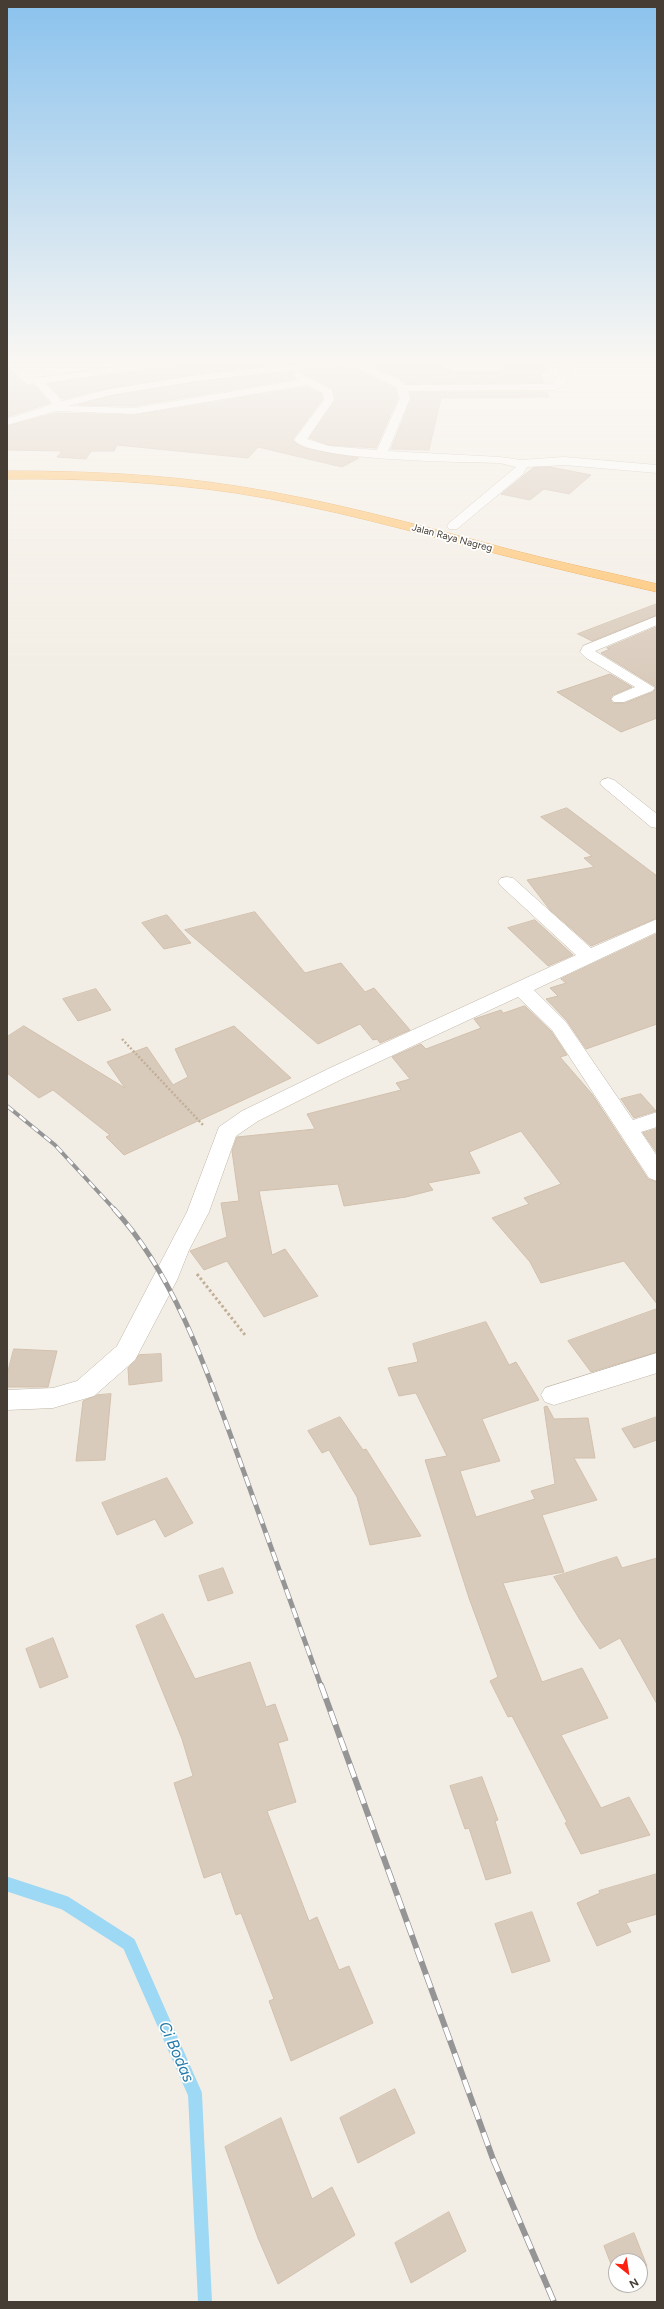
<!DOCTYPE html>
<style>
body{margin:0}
#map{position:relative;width:664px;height:2309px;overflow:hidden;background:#f3eee5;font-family:Figtree,sans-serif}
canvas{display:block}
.frame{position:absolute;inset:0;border:8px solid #463e34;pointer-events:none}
.north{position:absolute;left:608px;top:2253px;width:40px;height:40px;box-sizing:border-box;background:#fff;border:1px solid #b5b2ae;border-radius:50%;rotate:150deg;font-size:11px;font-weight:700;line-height:16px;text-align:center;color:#463e34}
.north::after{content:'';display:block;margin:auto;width:14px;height:18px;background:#ff2110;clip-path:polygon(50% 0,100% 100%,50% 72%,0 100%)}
</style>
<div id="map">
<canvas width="664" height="2309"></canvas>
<div class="frame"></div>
<div class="north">N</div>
</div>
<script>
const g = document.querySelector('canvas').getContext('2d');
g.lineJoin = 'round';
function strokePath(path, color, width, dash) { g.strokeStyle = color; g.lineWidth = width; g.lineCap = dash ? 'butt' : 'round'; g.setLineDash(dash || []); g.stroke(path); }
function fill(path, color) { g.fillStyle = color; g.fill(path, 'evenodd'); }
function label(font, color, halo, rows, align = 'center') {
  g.font = font + ' Figtree,sans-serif'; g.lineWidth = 3.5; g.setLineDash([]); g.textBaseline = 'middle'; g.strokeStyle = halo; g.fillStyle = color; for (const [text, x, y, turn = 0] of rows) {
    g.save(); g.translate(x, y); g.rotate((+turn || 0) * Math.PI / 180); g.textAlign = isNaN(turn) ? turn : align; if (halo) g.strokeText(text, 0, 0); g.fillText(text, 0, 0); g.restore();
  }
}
const stream = new Path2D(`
 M7 1884 65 1903 129 1944 195 2094 205 2302`);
const building = new Path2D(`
 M227 358H337L197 374 110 388 62 399 48 384Z
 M354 358H418L453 372H499L505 366 499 362H454L439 358H552L541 375 544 383 406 384 399 378Z
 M349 366 395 388 398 398 376 448 329 445 309 438 335 400 333 389 299 371Z
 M7 367 27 385 33 384 50 403 7 417Z
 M296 371 292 375 296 379 134 406 78 405 110 396 197 382Z
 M307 387 322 394V400L293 439V441L305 448 359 458 342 467 258 447 248 458 117 445 114 451H91L86 459 57 457 62 451 7 450V426L56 413 134 415Z
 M410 392H547L549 397 441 398 429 450 391 449 411 399Z
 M550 467 591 475 569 494 544 489 530 500 501 494 533 468Z
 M657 604V615L592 641 578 634Z
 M657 627V718L621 732 557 692 610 674 632 687 613 695 610 699 613 703H625L653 692 656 687 601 653 610 649 607 648Z
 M567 808 657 876V918L591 946 550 910 527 880 594 867 584 858 592 856 541 817Z
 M255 912 305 973 341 963 365 992 374 988 410 1030 380 1043 377 1039 373 1040 360 1024 318 1044 185 930Z
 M167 915 191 943 164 949 142 923Z
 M535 920 573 955 548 966 508 928Z
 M657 934V1024L586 1049 567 1021 546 999 558 996 550 988 566 983 561 979Z
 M96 989 111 1010 78 1021 63 999Z
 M525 1006 551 1031 567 1055 560 1057 592 1094 648 1179 657 1182V1304L624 1261 541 1283 530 1262 492 1218 529 1204 524 1198 561 1184 521 1131 469 1152 480 1173 428 1183 433 1190 406 1197 344 1206 338 1184 259 1191 272 1255 285 1249 318 1296 264 1317 227 1261 204 1270 190 1251 227 1237 221 1203 239 1201 232 1151 237 1137 315 1129 307 1114 401 1090 396 1083 410 1079 392 1057 421 1044 426 1049 481 1028 474 1019 501 1010 503 1013Z
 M24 1026 125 1088 107 1062 147 1047 173 1085 188 1077 175 1049 234 1026 291 1078 124 1155 106 1137 110 1135 53 1090 39 1098 7 1073V1037Z
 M641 1094 656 1111 634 1118 621 1099Z
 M657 1129V1153L643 1133Z
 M657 1309V1352L591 1372 568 1341Z
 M486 1322 509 1365 516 1362 539 1400 482 1419 500 1461 460 1471 476 1517 535 1499 531 1491 555 1484 544 1407 547 1406 554 1419 588 1418 595 1458H574L597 1500 542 1515 564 1572 503 1583 542 1682 582 1668 608 1718 561 1735 601 1808 629 1797 650 1835 581 1854 565 1823 567 1822 512 1716 508 1717 490 1681 498 1677 469 1598 425 1460 447 1456 416 1393 399 1396 388 1368 418 1362 413 1344Z
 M14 1349 57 1351 48 1387H7V1375Z
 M161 1354 162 1381 129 1385 128 1368 139 1355Z
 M111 1394 105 1460 76 1461 83 1401 97 1395Z
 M340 1417 363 1450 366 1449 421 1536 370 1545 357 1497 329 1450 322 1453 308 1431Z
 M657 1417V1440L634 1448 622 1429Z
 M167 1478 193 1523 165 1537 155 1519 117 1535 102 1503Z
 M617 1557 622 1568 657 1558V1704L620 1638 600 1649 580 1620 554 1577Z
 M223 1568 233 1593 208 1601 199 1576Z
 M163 1614 195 1679 250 1662 266 1707 275 1704 288 1740 278 1743 296 1802 267 1811 309 1921 317 1917 339 1970 349 1966 373 2023 291 2061 269 2001 274 1999 241 1913 236 1915 221 1872 204 1878 174 1783 193 1776 182 1739 136 1626Z
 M53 1638 68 1677 40 1688 26 1649Z
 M482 1777 498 1820 495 1821 511 1873 486 1880 469 1828 465 1829 450 1786Z
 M657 1874V1914L626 1923 631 1932 597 1946 577 1903 600 1893 599 1891Z
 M532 1912 550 1961 512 1973 495 1924Z
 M395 2089 415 2133 358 2163 340 2118Z
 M281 2118 312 2199 332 2187 355 2235 278 2284 258 2238 225 2147Z
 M449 2212 466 2251 411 2283 395 2243Z
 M634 2233 647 2266 640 2269V2261H616V2277L604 2246Z`);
const pathFar1 = new Path2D(`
 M122 1039 203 1125`);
const path = new Path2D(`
 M197 1274 245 1335`);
const minor = new Path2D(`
 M173 358H198L193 361 45 383 62 401 110 389 197 375 350 358 398 379 405 385 552 384 559 374 560 358H570C571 370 568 387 555 390L408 391 410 398 388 451 500 457 521 460 564 457 657 465V473L564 465 527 467 523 474 457 529H449L447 526 449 523 516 467 500 463C468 462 309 461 294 440L324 400 323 393 307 385 134 414 56 411 7 425V419L53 404 34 383 37 378ZM349 364 396 387 400 398 377 450 329 446 307 439 334 400 332 390 298 372 293 375 299 380 134 408 68 406 110 395 197 381Z
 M419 358H434L454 364H499L504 367 499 370H453Z
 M657 616V625L595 651 655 688 652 691 624 702H614L611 699 614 696 635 687 586 658 580 652 583 646Z
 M608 778 614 780 657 814V828L651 827 602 786 600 783 602 780Z
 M507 877 513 878 591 948 657 919V932L534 990 566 1022 633 1120 657 1112V1127L641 1132 657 1156V1181L649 1178 552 1030 518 997 344 1078 258 1121 236 1136 209 1212 189 1250 177 1280 135 1360 94 1396 53 1408 7 1410V1390L53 1388 77 1381 117 1346 187 1212 219 1127 242 1111 330 1068 576 955 501 886 498 882 501 878Z
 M657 1353V1373L554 1405 545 1402 541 1395 545 1388Z`);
const highway = new Path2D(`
 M7 471C84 471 160 474 236 486 328 500 418 525 508 549 557 562 607 572 657 584V592C605 580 553 568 502 555 414 532 326 507 236 493 160 482 84 478 7 479Z`);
const railFar2 = new Path2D(`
 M7 1106 55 1145 115 1210`);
const railFar1 = new Path2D(`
 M114 1209C176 1276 210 1379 241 1464 268 1538 294 1612 321 1686`);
const rail = new Path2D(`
 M321 1685 493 2159 554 2302`);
const farStreetnames = [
 ["Jalan Raya Nagreg",452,538,15]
];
const nearWaternames = [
 ["Ci Bodas",176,2052,66]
];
strokePath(stream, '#9dd8f4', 14);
fill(building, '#d9cbbc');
strokePath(building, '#d1c0ac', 1);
strokePath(minor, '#bfb5a7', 1);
strokePath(highway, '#e7932b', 1);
strokePath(pathFar1, '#c2af97', 2.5, [2, 2]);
strokePath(path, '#c2af97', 3, [2.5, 2.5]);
fill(minor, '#fff');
fill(highway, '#ffbf64');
strokePath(railFar2, '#959595', 4);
strokePath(railFar1, '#959595', 5);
strokePath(rail, '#959595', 6);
strokePath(railFar2, '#fff', 2.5, [8]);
strokePath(railFar1, '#fff', 3.5, [10]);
strokePath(rail, '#fff', 4.5, [14]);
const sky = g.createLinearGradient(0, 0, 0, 681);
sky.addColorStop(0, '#8ac2ed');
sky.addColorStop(0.53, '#faf7f3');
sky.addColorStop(1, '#faf7f300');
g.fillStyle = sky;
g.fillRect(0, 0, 664, 681);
label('10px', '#463e34', '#fff', farStreetnames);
label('italic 16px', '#257ba7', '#fff', nearWaternames);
</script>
